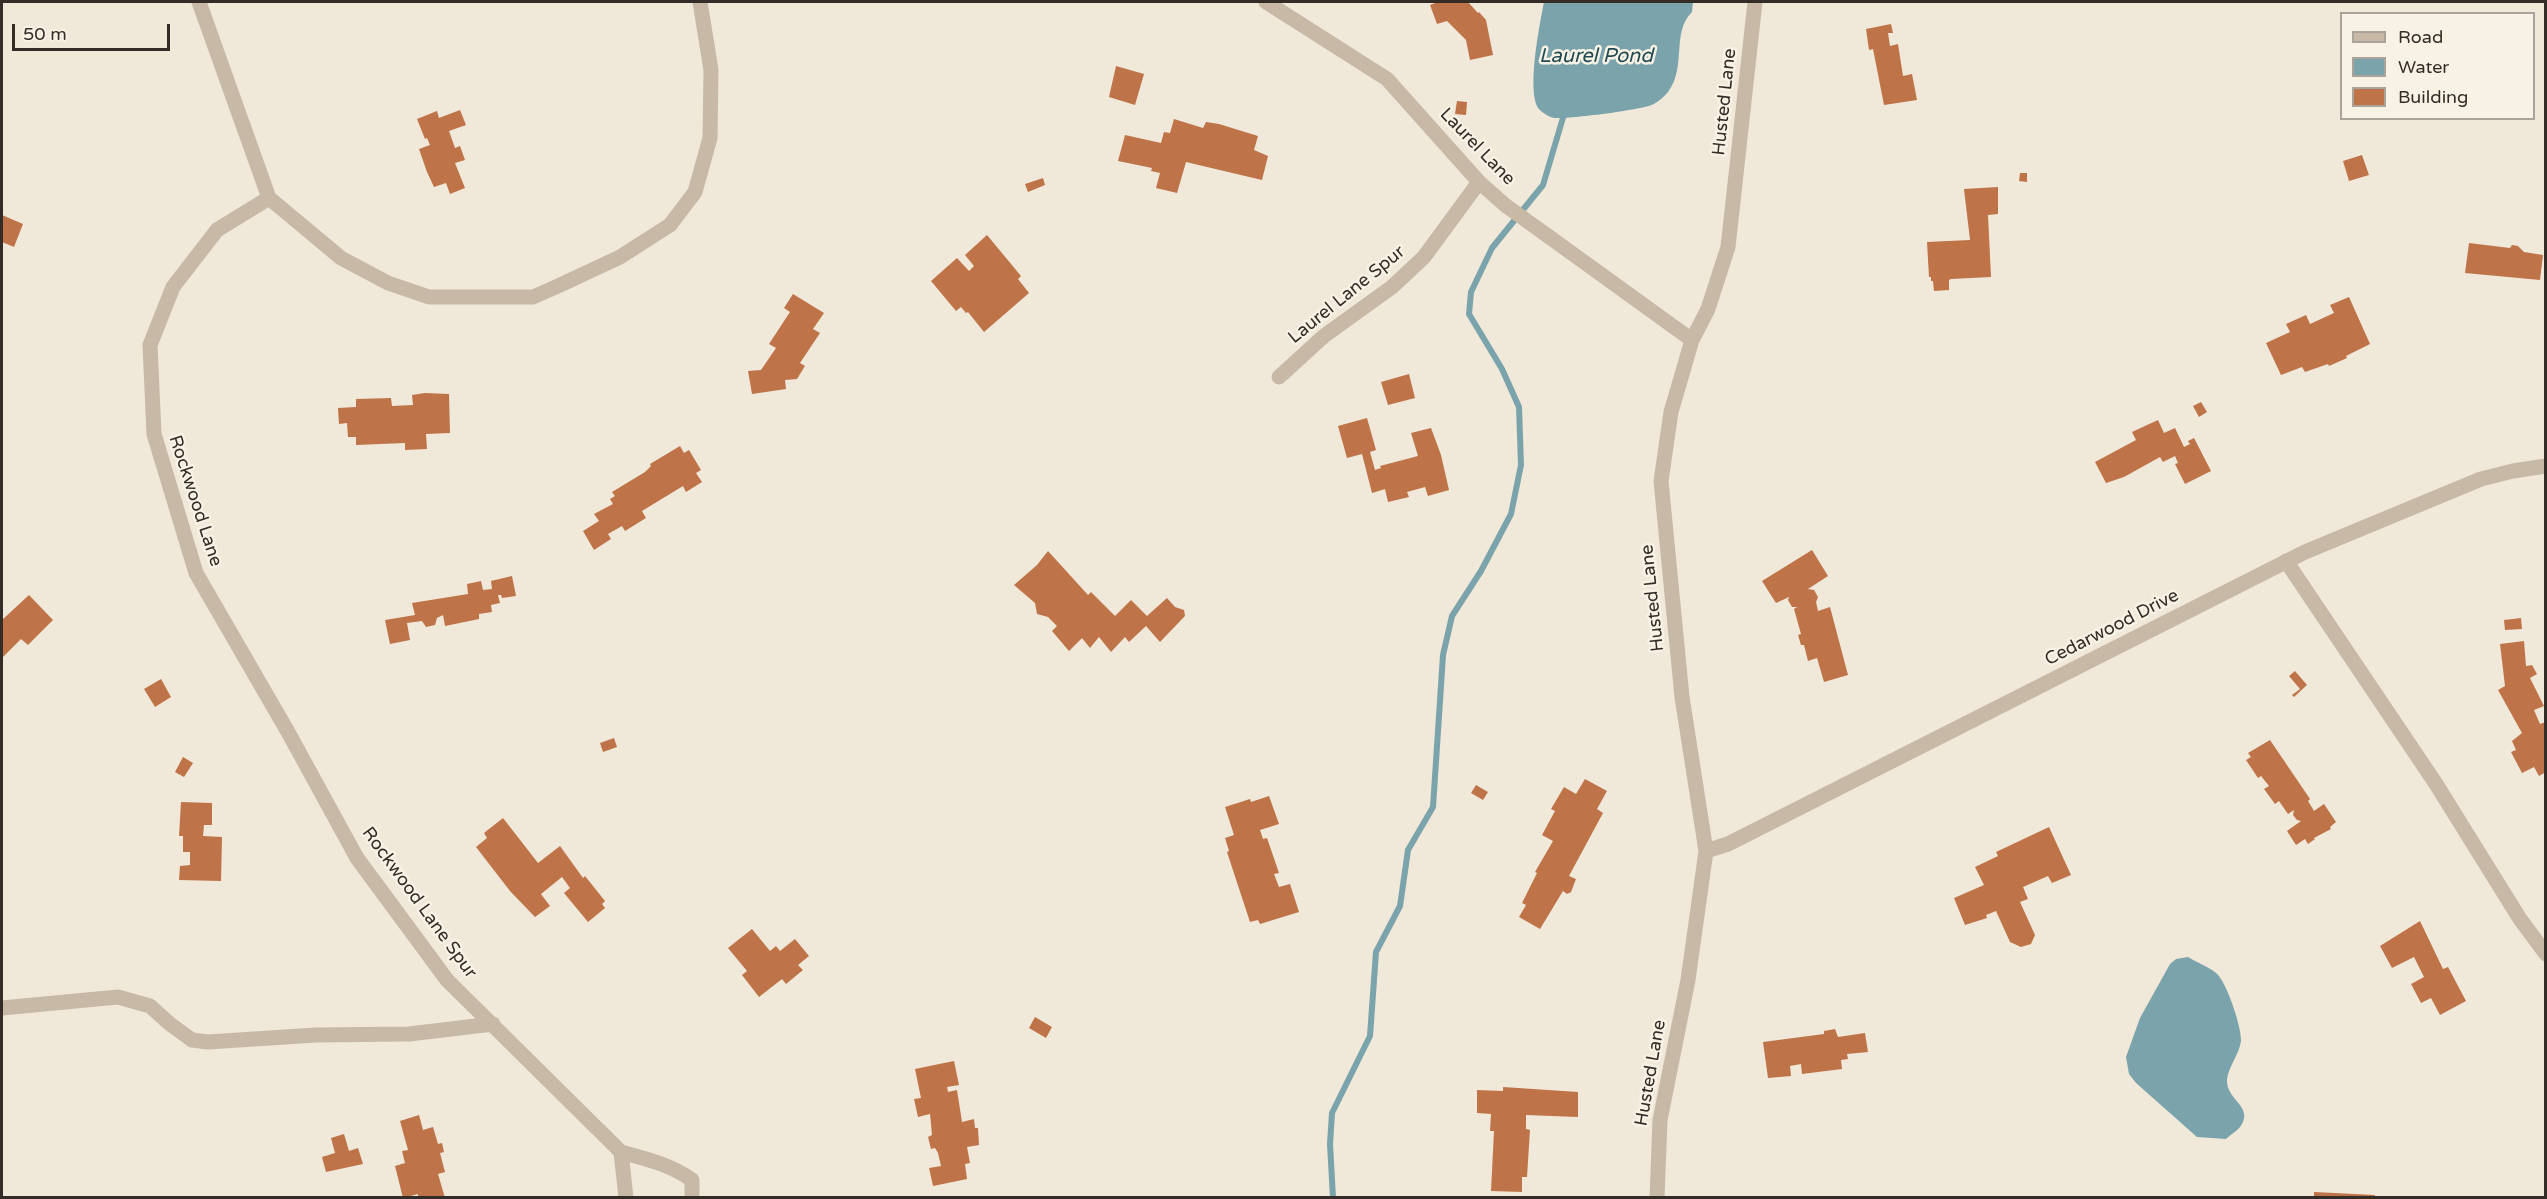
<!DOCTYPE html>
<style>
body{margin:0}
#map{position:relative;width:2547px;height:1199px;overflow:hidden;background:#f0e8d9;font-family:"Varela Round",sans-serif}
canvas{display:block}
.frame{position:absolute;inset:0;border:3px solid #342c27;pointer-events:none}
.legend{position:absolute;left:2340px;top:12px;width:195px;height:108px;box-sizing:border-box;background:#f8f2e5;border:2px solid #aaa399;margin:0;padding:8px 10px;list-style:none;font-size:18px;color:#342c27}
.legend li{display:flex;align-items:center;gap:12px;height:30px}
.legend b{width:30px;border:2px solid #aaa399}
.scale{position:absolute;left:12px;top:24px;width:158px;height:27px;box-sizing:border-box;border:3px solid #342c27;border-top:0;padding-left:8px;font-size:18px;line-height:21px;white-space:nowrap;color:#342c27;-webkit-text-stroke:4px #f8f2e5;paint-order:stroke}
</style>
<div id="map">
<canvas width="2547" height="1199"></canvas>
<div class="frame"></div>
<ul class="legend">
<li><b style="height:8px;background:#c7b9a6"></b>Road</li>
<li><b style="height:16px;background:#7aa3ab"></b>Water</li>
<li><b style="height:16px;background:#bf7348"></b>Building</li>
</ul>
<div class="scale">50 m</div>
</div>
<script>
const g = document.querySelector('canvas').getContext('2d');
g.lineJoin = 'round';
function fill(path, color) { g.fillStyle = color; g.fill(path, 'evenodd'); }
function strokePath(path, color, width, dash) { g.strokeStyle = color; g.lineWidth = width; g.lineCap = dash ? 'butt' : 'round'; g.setLineDash(dash || []); g.stroke(path); }
function label(font, color, halo, rows, align = 'center') {
  g.font = font + ' "Varela Round",sans-serif'; g.lineWidth = 5; g.setLineDash([]); g.textBaseline = 'middle'; g.strokeStyle = halo; g.fillStyle = color; for (const [text, x, y, turn = 0] of rows) {
    g.save(); g.translate(x, y); g.rotate((+turn || 0) * Math.PI / 180); g.textAlign = isNaN(turn) ? turn : align; if (halo) g.strokeText(text, 0, 0); g.fillText(text, 0, 0); g.restore();
  }
}
const water = new Path2D(`
 M1544 2H1693L1692 12C1671 32 1687 67 1668 92 1664 97 1659 101 1654 104 1643 110 1568 119 1555 118 1551 118 1542 113 1539 109 1526 92 1540 23 1544 2Z
 M2188 957C2197 963 2208 966 2216 973 2226 980 2242 1028 2241 1041 2239 1055 2228 1067 2227 1080 2226 1100 2255 1107 2240 1127 2237 1131 2230 1135 2226 1139L2197 1137 2136 1083 2129 1074 2126 1057 2140 1018 2170 964 2176 959Z`);
const stream = new Path2D(`
 M1333 1198 1330 1144 1332 1113 1370 1036 1376 952 1400 906 1408 850 1433 807 1443 655 1452 616 1481 571 1511 514 1521 465 1519 407 1502 369 1469 314 1471 292 1492 248 1543 185 1565 111`);
const building = new Path2D(`
 M1438 2H1468L1478 13 1479 12 1486 20 1493 55 1470 60 1466 40 1447 21 1437 24 1430 5Z
 M1891 24 1893 33H1888L1890 46 1898 44 1903 76 1912 74 1917 100 1884 105 1873 49 1869 50 1866 29Z
 M1116 66 1144 74 1135 105 1109 97Z
 M1457 101 1467 102 1466 115 1455 114Z
 M460 110 466 125 449 131 455 148 460 146 465 160 455 163 465 188 450 194 446 183 434 187 427 172 419 149 430 145 427 138 425 139 417 119 437 111 439 118Z
 M1174 119 1203 128 1206 122 1219 124 1258 136 1254 150 1268 156 1262 180 1186 162 1177 193 1156 188 1160 173 1151 171 1152 168 1118 161 1125 135 1161 143 1164 132 1170 133Z
 M2362 155 2369 175 2349 181 2343 161Z
 M2020 173H2027V182L2019 181Z
 M1043 178 1045 185 1028 192 1025 184Z
 M1998 187V214L1988 215 1991 277 1951 279 1949 280V290L1934 291 1933 281H1931V277H1929L1927 242 1970 240 1964 189Z
 M2 215 23 224 14 247 2 242Z
 M987 235 1021 276 1018 279 1029 293 984 332 968 312 966 313 961 307 956 311 931 281 957 258 969 271 974 266 965 255Z
 M2469 243 2510 248 2512 245 2518 246 2524 252 2543 255 2540 280 2465 273Z
 M793 294 824 313 813 329 820 333 800 363 805 366 797 379 785 380 786 389 752 394 748 371 761 370 776 348 769 344 790 312 784 308Z
 M2349 297 2370 344 2346 356 2347 358 2329 366 2328 364 2305 372 2302 367 2281 375 2266 343 2290 332 2286 324 2306 315 2310 324 2334 313 2330 305Z
 M1409 374 1415 398 1388 405 1381 382Z
 M425 393 449 394 450 433 426 434 427 449 405 450V443L356 445V437H348L347 423 339 424 338 408 356 407V399L391 398 392 406 413 405 412 395Z
 M2201 402 2207 412 2199 417 2193 406Z
 M1367 418 1376 450 1370 452 1375 470 1381 468 1380 466 1418 456 1411 433 1431 428 1441 455 1449 490 1428 496 1425 487 1407 492 1409 497 1388 502 1385 489 1372 493 1362 454 1347 458 1338 426Z
 M2158 420 2164 433 2175 428 2184 447 2190 444 2188 441 2194 438 2211 471 2185 484 2175 464 2178 463 2175 456 2163 462 2160 457 2124 477 2106 483 2095 462 2136 440 2132 432Z
 M680 446 684 453 689 450 701 470 696 473 702 482 686 492 683 486 642 511 646 518 625 531 622 526 608 534 611 539 594 550 583 531 599 521 594 514 613 504 610 499 615 496 612 492 645 472 651 466 650 464Z
 M1812 550 1828 576 1808 589 1814 590 1818 597 1816 602 1818 611 1830 607 1848 675 1824 682 1817 658 1808 661 1804 645H1801L1798 635 1801 634 1794 609 1797 607H1792L1788 600 1789 597 1776 603 1762 581Z
 M1048 551 1088 595 1091 592 1115 616 1131 600 1147 616 1167 598 1175 607 1184 610 1185 616 1160 642 1146 626 1129 642 1125 637 1111 652 1099 637 1090 648 1082 638 1069 651 1052 631 1057 626 1048 617 1037 614 1035 603 1014 585 1037 565Z
 M512 576 516 596 502 598 501 595H498L500 603 491 605 492 612 479 614V619L445 626 443 615 437 618 435 625 426 627 422 621 407 623 410 640 390 644 385 620 415 615 412 603 468 594 467 584 481 581 483 590 492 589 491 581Z
 M29 595 53 620 28 645 21 639 2 658V620Z
 M2521 618 2522 629 2505 630 2504 620Z
 M2524 641 2526 666 2532 665 2537 674 2530 678 2544 706 2534 710 2540 724 2546 722V772L2539 776 2534 767 2522 773 2511 752 2516 750 2512 741 2522 733 2498 690 2505 686 2500 644Z
 M2295 671 2307 685 2294 697 2292 695 2300 689 2289 676Z
 M161 679 171 697 155 707 144 689Z
 M614 738 617 747 603 752 600 743Z
 M2270 740 2310 799 2308 801 2314 811 2324 804 2336 822 2330 827 2331 829 2314 838 2315 839 2308 844 2305 839 2296 845 2287 831 2301 821 2297 820 2293 815 2294 810 2288 814 2279 801 2275 804 2264 789 2269 786 2261 776 2258 778 2246 760 2251 757 2248 753Z
 M183 757 193 763 184 777 175 772Z
 M1585 779 1607 791 1597 809 1603 813 1569 876 1576 879 1571 892 1567 894 1563 891 1540 929 1519 917 1526 905 1522 903 1537 873 1535 872 1553 841 1542 835 1555 811 1551 809 1564 787 1576 794Z
 M1476 785 1488 792 1483 800 1471 793Z
 M1269 796 1279 824 1260 830 1263 839 1267 838 1279 873 1274 874 1279 887 1290 884 1299 912 1260 924 1258 920 1250 922 1227 852 1229 851 1225 838 1234 835 1225 807 1250 799 1251 802Z
 M181 802 212 803V825H204L203 836 222 837 221 881 179 880 180 866 190 865V852H183V836H179Z
 M503 818 538 863 560 846 583 878 585 876 605 901 602 904 605 908 588 922 564 893 570 888 562 877 541 894 550 906 535 917 510 891 476 847 487 838 484 833Z
 M2049 827 2071 875 2052 883 2048 876 2023 887 2028 899 2020 902 2035 935 2031 944 2021 947 2010 942 1996 911 1986 915 1987 918 1965 925 1954 898 1984 885 1975 867 1998 856 1996 852Z
 M2420 921 2443 969 2448 967 2466 1001 2440 1015 2431 998 2421 1003 2411 984 2424 977 2414 957 2392 968 2380 946Z
 M752 929 770 951 776 946 780 951 795 939 809 956 798 965 803 970 786 984 782 979 759 997 742 975 747 971 728 948Z
 M1035 1017 1052 1027 1046 1038 1029 1028Z
 M1835 1029 1838 1037 1865 1033 1868 1052 1847 1054 1848 1059 1841 1060 1842 1069 1802 1074 1801 1064 1790 1066 1791 1076 1768 1078 1763 1042 1824 1034V1031Z
 M954 1061 959 1085 947 1087 948 1092 957 1090 962 1122 974 1119 975 1128H978L979 1145 967 1147 970 1163 965 1164 967 1179 933 1186 929 1168 941 1166 938 1153 935 1148 931 1149 928 1137 932 1135 930 1114 918 1117 914 1099 921 1098 915 1069Z
 M1503 1087 1578 1092V1117L1526 1115V1129L1530 1130 1527 1177H1522V1192L1491 1191 1494 1131H1490L1491 1114 1477 1113V1090L1503 1091Z
 M419 1115 423 1130 433 1127 438 1144 442 1143 444 1152 440 1153 445 1172 438 1174 445 1198H418V1194L403 1198 395 1166 405 1163 402 1151 408 1150 400 1121Z
 M344 1134 349 1151 358 1148 363 1164 326 1172 322 1157 335 1153 331 1138Z
 M2314 1192 2375 1195 2374 1198H2314Z`);
const minor = new Path2D(`
 M199 2 269 198 217 230 173 287 150 345 154 434 196 573 288 732 357 858 447 980 621 1152C647 1159 671 1165 692 1180V1198
 M1266 2 1387 79 1479 182 1505 205 1692 340
 M269 198 341 258 388 283 429 297H533L558 286 620 257 670 225 695 192 710 138 711 70 700 2
 M1279 377 1324 336 1392 287 1424 257 1479 182
 M2286 561 2436 784 2520 919 2546 954
 M1706 851 1728 844 2305 552 2481 479 2513 471 2546 466
 M2 1008 118 997 150 1006 170 1024 192 1040 208 1042 316 1035 409 1034 493 1024
 M621 1152 626 1198
 M1657 1198 1660 1120 1688 980 1706 851 1682 697 1661 481 1671 412 1692 340 1708 309 1728 247 1755 2`);
const streetNames = [
 ["Husted Lane",1725,102,-84],
 ["Laurel Lane",1477,147,46],
 ["Laurel Lane Spur",1347,295,-39],
 ["Rockwood Lane",195,501,72],
 ["Husted Lane",1653,598,-96],
 ["Cedarwood Drive",2112,628,-27],
 ["Rockwood Lane Spur",419,903,54],
 ["Husted Lane",1651,1073,-80]
];
const waterNames = [
 ["Laurel Pond",1596,57]
];
fill(water, '#7aa3ab');
strokePath(stream, '#7aa3ab', 6);
fill(building, '#bf7348');
strokePath(minor, '#c7b9a6', 15);
label('18px', '#342c27', '#f8f2e5', streetNames);
label('italic 20px', '#1f4953', '#f8f2e5', waterNames);
</script>
